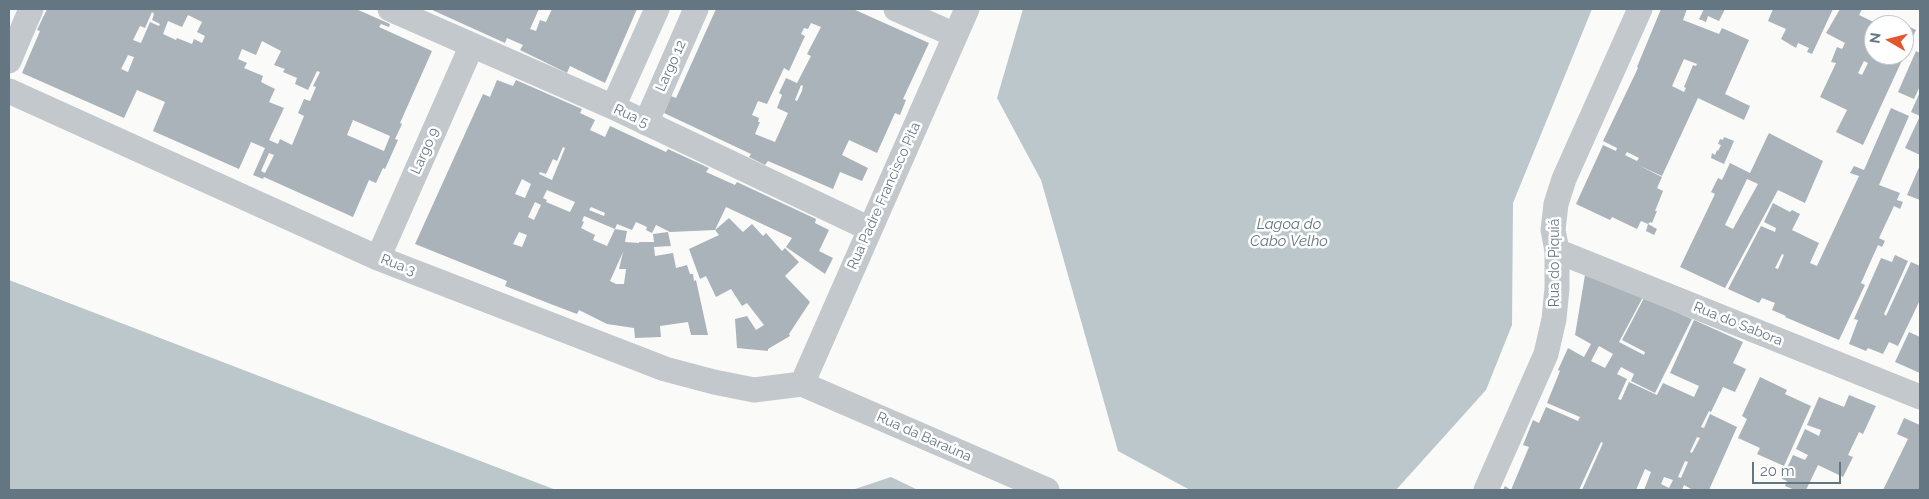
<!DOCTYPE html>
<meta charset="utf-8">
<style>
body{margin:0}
#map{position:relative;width:1929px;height:499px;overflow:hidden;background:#fafaf8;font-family:Raleway,sans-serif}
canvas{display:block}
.frame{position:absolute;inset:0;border:10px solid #657683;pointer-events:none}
.north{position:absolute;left:1864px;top:15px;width:50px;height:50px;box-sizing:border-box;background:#fff;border:1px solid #c1c8cd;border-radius:50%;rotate:278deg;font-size:14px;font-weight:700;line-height:20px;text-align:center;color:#657683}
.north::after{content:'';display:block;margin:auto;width:18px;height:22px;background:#e4572e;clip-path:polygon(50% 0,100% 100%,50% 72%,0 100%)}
.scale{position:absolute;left:1752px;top:462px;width:89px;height:22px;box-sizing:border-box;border:2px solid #657683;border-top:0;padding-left:6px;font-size:15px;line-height:18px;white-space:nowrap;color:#657683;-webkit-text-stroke:4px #fff;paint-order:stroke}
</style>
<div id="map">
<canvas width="1929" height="499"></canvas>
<div class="frame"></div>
<div class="north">N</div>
<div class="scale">20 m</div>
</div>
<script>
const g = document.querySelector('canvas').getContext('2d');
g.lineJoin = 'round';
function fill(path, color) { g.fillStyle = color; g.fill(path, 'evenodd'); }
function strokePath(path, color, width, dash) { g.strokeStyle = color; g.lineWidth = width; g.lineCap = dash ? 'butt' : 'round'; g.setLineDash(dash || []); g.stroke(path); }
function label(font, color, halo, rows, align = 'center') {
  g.font = font + ' Raleway,sans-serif'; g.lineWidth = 5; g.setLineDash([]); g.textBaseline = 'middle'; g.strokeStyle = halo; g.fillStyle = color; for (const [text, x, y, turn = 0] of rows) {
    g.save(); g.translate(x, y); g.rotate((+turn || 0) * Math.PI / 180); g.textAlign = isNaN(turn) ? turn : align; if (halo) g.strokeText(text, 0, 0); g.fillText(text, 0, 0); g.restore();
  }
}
const water = new Path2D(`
 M1023 9H1592L1513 203 1512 325 1486 390 1396 490H1190L1118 451 1041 180 997 98Z
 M9 280 556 490H9Z
 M891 477 918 490H852Z`);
const building = new Path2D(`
 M47 9H356L390 24 389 27 381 24 379 27 432 51 400 123 402 124 395 139 398 140 385 169 383 168 376 183 369 180 353 217 264 177 263 179 253 175 265 148 251 142 239 169 153 131 165 102 137 90 124 118 22 73 40 31 37 30ZM152 12 154 14 152 20 160 24 159 26 150 22 141 43 133 40 140 26 145 28ZM188 15 202 22 197 32 205 36 202 43 194 39 192 44 177 38 176 40 163 34 168 21 182 27ZM262 41 281 51 274 65 285 69 283 72 297 78 295 84 308 90 317 71 320 72 313 86 316 87 310 101 304 99 298 113 304 116 292 145 280 139 278 144 269 140 284 108 269 102 275 89 261 82 263 76 244 68 247 63 238 59 242 49 256 55ZM128 55 134 57 128 72 121 69ZM353 120 390 136 384 151 347 135ZM269 153 274 155 265 173 261 171Z
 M430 9H539L530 29 536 31 540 20 546 22 552 9H637L605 83 570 66 567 73 520 50 523 45 507 38 505 43Z
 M716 9H853L929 43 903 99 906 100 900 115 895 113 877 153 849 140 842 155 868 168 862 181 840 172 833 189 768 161 765 165 749 157 751 154 664 113 671 96 676 98ZM811 23 821 27 807 54 811 56 797 83 786 78 779 93 782 95 777 108 788 113 775 142 755 134 760 122H758L759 118 752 115 758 101 767 104 784 68 789 71 805 36 801 34 804 28 808 29ZM801 85 803 86 802 91 797 101 795 100Z
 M1661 9H1687L1683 20 1719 34 1722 28 1749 40 1725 94 1750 106 1744 120 1698 98 1662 176 1638 165 1662 177 1657 188 1663 191 1655 211H1657L1652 223 1650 222 1648 224 1657 229 1654 235 1646 231 1648 224 1641 221 1637 229 1612 217 1610 220 1576 204 1603 145 1616 151 1617 148 1603 141 1638 68 1637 67ZM1684 59 1697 64 1696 66 1693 65 1684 87 1686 88 1684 92 1672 86ZM1627 152 1639 158 1637 161 1625 155Z
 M1704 9H1725L1719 21 1708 16 1706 22 1699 19Z
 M1773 9H1833L1812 54 1807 52 1809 48 1798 43 1796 48 1781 39 1786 29 1768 21Z
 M1840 9H1862L1859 15 1880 25H1874V55H1904V24L1916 30 1863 145 1836 132 1847 110 1820 97 1836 63 1831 62 1837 47 1842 49 1845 43 1826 33ZM1864 61 1868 63 1862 75 1858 73Z
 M1916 51 1920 53V86L1914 99 1898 92Z
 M497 80 513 86 516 80 582 109 580 113 595 120 590 130 605 137 610 126 666 152 668 149 709 168 706 172 735 185 737 182 816 219 815 223 829 230 819 251 833 258 825 274 786 247 792 238 726 207 715 230 670 232 656 225 652 233 646 230 647 227 636 222 632 230 617 224 615 229 584 216 582 221 584 222 581 228 595 235 593 240 607 246 615 229 627 231 625 242 639 243V242H654L653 234 668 232 671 246 654 247 655 256 673 253 676 268 687 265 690 274H693L694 281 696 280 708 335H691L688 322 660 326 661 337 635 338 634 328 607 324 579 310 577 314 548 303 505 286 507 281 415 244 483 94 490 97ZM563 147 565 148 552 180 539 174 540 172 546 174 553 159 557 161ZM522 179 531 184 525 198 515 194ZM547 190 575 202 570 212 546 202 547 200 543 198ZM535 202 541 205 534 220 528 217ZM591 207 605 213 604 216 589 210ZM519 232 527 235 522 247 513 244ZM623 252 619 269H626L624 284H616L610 281Z
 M1920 92V155L1905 148 1920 116 1911 112Z
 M1891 108 1909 116 1879 185 1900 193 1897 200 1903 202 1900 209 1894 206 1879 238 1885 241 1882 247 1878 245 1861 283 1865 285 1839 340 1785 317 1786 316 1772 310 1775 303 1762 298 1759 303 1728 289 1761 226 1775 232 1776 228 1764 222 1773 203 1790 212 1792 210 1800 214 1792 230 1819 243 1810 263 1817 266 1859 176 1850 173 1854 166 1864 170ZM1782 254 1784 255 1778 269 1775 268Z
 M1769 133 1823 161 1805 203 1778 190 1725 288 1680 267 1715 194 1711 192 1718 178 1722 180 1730 163 1750 173ZM1747 179 1758 184 1733 229 1725 225Z
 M1724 137 1734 141 1724 164 1711 158 1712 153 1715 155 1717 150 1718 151 1721 145 1718 144 1720 139 1723 140Z
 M1920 165V200L1907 195Z
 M729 218 743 232 752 224 763 236 766 233 782 251 785 248 799 262 785 276 810 302 789 334 790 336 768 349V351L737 348 735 319 747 316 756 330 764 325 747 303 742 306 731 289 716 297 706 276 700 279 689 249 719 235 715 230Z
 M1895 255 1908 261 1884 314 1886 316 1911 262 1920 266 1919 287H1920V300L1898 346 1889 342 1883 354 1868 348 1866 351 1849 344 1858 320 1854 319 1881 258 1892 262Z
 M1585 275 1643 297 1619 342 1644 355 1645 352 1622 340 1644 298 1692 319 1655 393 1631 381 1634 374 1621 367 1617 374 1627 379 1618 399 1621 400 1629 382 1657 395 1663 383 1694 397 1699 386 1670 373 1694 320 1743 342 1733 363 1746 369 1735 392 1723 387 1711 412 1709 411 1701 427 1704 428 1710 414 1737 427 1709 490H1693L1684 485 1682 490H1644L1651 472 1645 469 1636 490H1582L1603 443 1601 442 1579 490H1503L1505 486 1511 490 1529 447 1523 445 1533 420 1539 423 1546 407 1578 421 1580 417 1547 403 1560 371 1558 370 1568 348 1584 357 1591 344 1575 335ZM1599 346 1613 354 1605 368 1591 361ZM1697 437 1700 438 1692 453 1690 452ZM1685 461 1688 462 1681 478 1678 477ZM1664 477 1673 480 1669 488 1661 484Z
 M1909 332 1920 337V373L1895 362Z
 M1760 377 1787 390 1785 394 1811 406 1784 466 1757 454 1760 448 1738 438 1747 419 1742 416Z
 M1849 395 1876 406 1863 434 1859 432 1848 455 1853 457 1843 477 1818 465 1806 490H1795L1785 486 1787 481 1782 479 1793 455 1805 460 1808 455 1796 449 1805 429 1819 436 1821 430 1807 425 1819 397 1844 407Z
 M1904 418 1920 425V490H1883L1908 439 1897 434Z`);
const minor = new Path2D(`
 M390 9 613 107 870 229
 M896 9 955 35
 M9 61 31 9
 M9 91 378 258 665 369 714 382 754 390 802 384
 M613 107 657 9
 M646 123 696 9
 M1557 251 1920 397
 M378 258 472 45
 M802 384 967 9
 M802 384 1047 490
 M1486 490 1546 354 1554 319 1557 288V251L1553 230 1556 204 1564 179 1640 9`);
const streetNames = [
 ["Largo 12",671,66,-66],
 ["Rua 5",631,116,25],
 ["Largo 9",425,151,-66],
 ["Rua Padre Francisco Pita",884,196,-66],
 ["Rua do Piquiá",1555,263,-90],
 ["Rua 3",398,265,21],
 ["Rua do Sabora",1738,324,22],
 ["Rua da Baraúna",924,437,24]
];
const waterNames = [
 ["Lagoa do",1289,224],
 ["Cabo Velho",1289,241]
];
fill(water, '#bbc7cb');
fill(building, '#aab3b9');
strokePath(minor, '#c3c8cc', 25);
label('14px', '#657683', '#fff', streetNames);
label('italic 15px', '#60757c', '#fff', waterNames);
</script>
